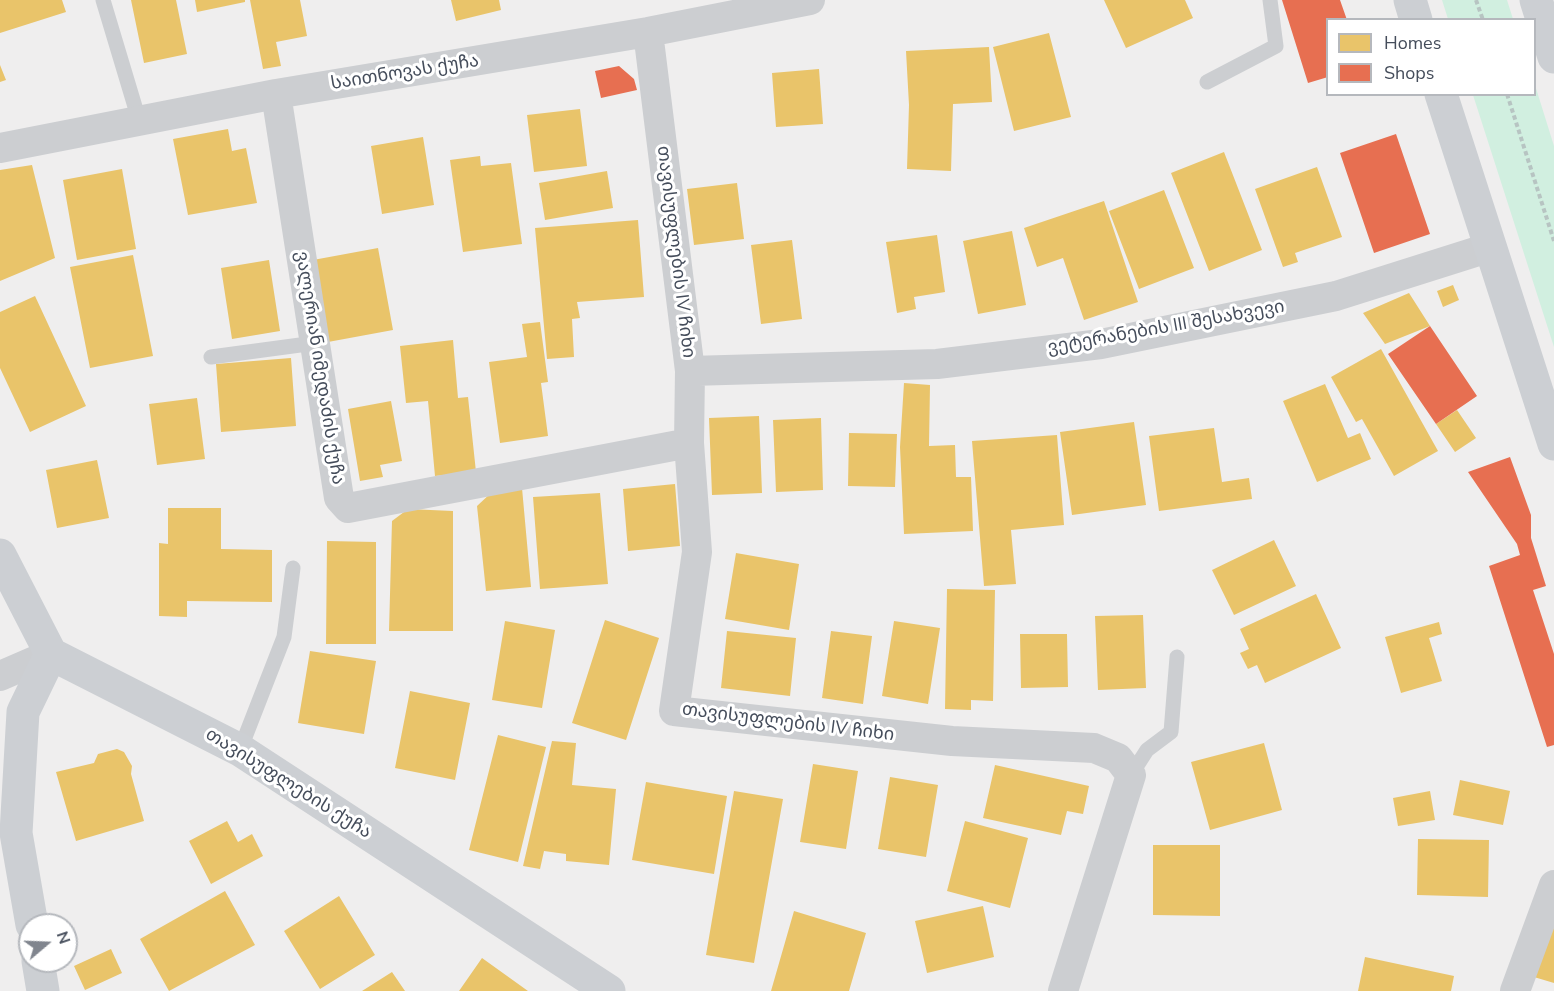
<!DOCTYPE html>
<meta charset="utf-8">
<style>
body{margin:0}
#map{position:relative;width:1554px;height:991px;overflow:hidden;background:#efeeee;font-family:"Nunito Sans",sans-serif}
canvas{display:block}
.legend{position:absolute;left:1326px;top:18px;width:210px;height:78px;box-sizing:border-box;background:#fff;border:2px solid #b5b8bd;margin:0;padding:8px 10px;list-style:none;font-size:18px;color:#454d5b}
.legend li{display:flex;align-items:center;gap:12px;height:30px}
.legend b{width:30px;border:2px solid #b5b8bd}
.north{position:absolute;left:18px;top:913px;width:60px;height:60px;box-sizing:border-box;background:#fff;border:2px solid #b5b8bd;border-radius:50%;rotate:71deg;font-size:16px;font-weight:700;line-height:24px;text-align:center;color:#454d5b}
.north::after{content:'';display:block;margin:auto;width:21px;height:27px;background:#80858e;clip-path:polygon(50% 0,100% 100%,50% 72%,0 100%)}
</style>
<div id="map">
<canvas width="1554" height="991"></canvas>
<ul class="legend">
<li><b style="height:16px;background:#e9c46a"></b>Homes</li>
<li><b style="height:16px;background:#e76f51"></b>Shops</li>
</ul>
<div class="north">N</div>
</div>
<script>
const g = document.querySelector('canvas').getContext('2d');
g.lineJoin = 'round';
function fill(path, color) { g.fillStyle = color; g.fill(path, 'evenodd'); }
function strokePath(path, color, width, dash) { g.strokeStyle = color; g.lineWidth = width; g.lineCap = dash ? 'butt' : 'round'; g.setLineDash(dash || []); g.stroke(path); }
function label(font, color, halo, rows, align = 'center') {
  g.font = font + ' "Nunito Sans","Noto Sans Georgian",sans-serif'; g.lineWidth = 6; g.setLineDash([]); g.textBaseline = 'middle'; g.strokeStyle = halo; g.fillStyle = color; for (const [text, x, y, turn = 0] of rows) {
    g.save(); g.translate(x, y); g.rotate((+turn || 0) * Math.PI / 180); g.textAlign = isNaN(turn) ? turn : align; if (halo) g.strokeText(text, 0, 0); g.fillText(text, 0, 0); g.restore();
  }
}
const green = new Path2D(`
 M1442 0H1507L1513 19H1448Z
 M1535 85 1554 146V347L1473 95 1534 94Z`);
const homes = new Path2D(`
 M0 0H62L66 12 0 33Z
 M131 0H176L187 54 144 63Z
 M195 0H245V2L197 12Z
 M250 0H300L307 36 276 42 281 66 263 69Z
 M451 0H499L501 10 456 21Z
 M1104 0H1185L1193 18 1126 48Z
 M1049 33 1071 117 1014 131 993 47Z
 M989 47 992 102 953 104 951 171 907 169 909 105 906 51Z
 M0 65 6 80 0 82Z
 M819 69 823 124 776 127 772 73Z
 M580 109 587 166 534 172 527 115Z
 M228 129 232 151 246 148 257 203 188 215 173 139Z
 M423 137 434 205 382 214 371 146Z
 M1224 152 1262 250 1209 271 1171 173Z
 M480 156 481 166 511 163 522 244 463 252 450 160Z
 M32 165 55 258 0 281V170Z
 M1317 167 1342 237 1295 253 1298 262 1283 267 1255 189Z
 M122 169 136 249 77 260 63 180Z
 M607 171 613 208 545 220 539 183Z
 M737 183 744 239 694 245 687 189Z
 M1164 190 1194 268 1139 289 1109 211Z
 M1104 201 1138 302 1084 320 1063 258 1037 267 1024 228Z
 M638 220 644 297 577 302 580 318 572 319 574 357 547 359 535 228Z
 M1012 231 1026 305 978 314 963 241Z
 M937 235 945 292 914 297 916 309 897 313 886 242Z
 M792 240 802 319 761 324 751 245Z
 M378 248 393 330 328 342 313 260Z
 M133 255 153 356 90 368 70 267Z
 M269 260 280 331 232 339 221 268Z
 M1453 285 1459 300 1443 307 1437 291Z
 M1409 293 1430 326 1385 344 1363 313Z
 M35 296 86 406 30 432 0 368V312Z
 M540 322 548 382 541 383 548 436 500 443 489 362 527 357 522 324Z
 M453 340 458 398 468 397 476 472 435 476 428 401 406 403 400 346Z
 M1381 349 1438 451 1394 476 1362 419 1356 422 1331 377Z
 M291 358 296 426 221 432 216 364Z
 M904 383 930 385 929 446 955 445 956 477H971L973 531 904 534 900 447Z
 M1325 384 1348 438 1360 433 1371 459 1317 482 1283 401Z
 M197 398 205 459 157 465 149 404Z
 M391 401 402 461 380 465 383 477 360 481 348 409Z
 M1457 410 1476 438 1455 452 1436 424Z
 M759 416 762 493 712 495 709 418Z
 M821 418 823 490 776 492 773 420Z
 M1134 422 1146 505 1072 515 1060 432Z
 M1214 428 1222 482 1249 478 1252 499 1159 511 1149 436Z
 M849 433 897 434 895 487 848 486Z
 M1057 435 1064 525 1011 530 1016 584 984 586 972 441Z
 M97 460 109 518 57 528 46 470Z
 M675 484 680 546 628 551 623 489Z
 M522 488 531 587 486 591 477 506 492 492Z
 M600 493 608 584 540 589 533 497Z
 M168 508H221V549L272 550V602L187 601V617L159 616V543L168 544Z
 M408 509 453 511V631H389L392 521Z
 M1274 540 1296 586 1234 615 1212 570Z
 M327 541 376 542V644H326Z
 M736 553 799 564 789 630 725 619Z
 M947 589 995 590 993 701 971 700V710L945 709Z
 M1316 594 1341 648 1265 683 1257 665 1248 669 1240 653 1249 649 1240 629Z
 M1143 615 1146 688 1098 690 1095 616Z
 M605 620 659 638 626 740 572 723Z
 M505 621 555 630 542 708 492 700Z
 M894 621 940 628 928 704 882 696Z
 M1439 622 1442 634 1429 638 1442 681 1401 693 1385 637Z
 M727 631 796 638 790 696 721 688Z
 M831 631 872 636 863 704 822 698Z
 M1020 634H1067L1068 687 1021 688Z
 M310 651 376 661 364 734 298 723Z
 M410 691 470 703 455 780 395 768Z
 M498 735 546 747 518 862 469 850Z
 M552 741 576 743 572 785 616 789 609 865 566 861V854L544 851 540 869 523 866Z
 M1264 743 1282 810 1210 830 1191 762Z
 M117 749 124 752 132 766 131 774 144 821 76 841 56 772 94 763 98 754Z
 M813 764 858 771 846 849 800 842Z
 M995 765 1089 786 1083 814 1067 811 1061 835 983 818Z
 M890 777 938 785 926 857 878 849Z
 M1460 780 1510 791 1503 825 1453 815Z
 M646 782 727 796 714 874 632 860Z
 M734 791 783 799 754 963 706 955Z
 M1430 791 1435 820 1398 826 1393 798Z
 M227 821 238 842 252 834 263 856 211 884 189 841Z
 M965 821 1028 838 1010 908 947 891Z
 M1418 839 1489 840 1488 897 1417 895Z
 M1153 845H1220V916L1153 915Z
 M225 891 255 945 169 991 140 939Z
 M339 896 375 955 320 989 284 931Z
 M983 906 994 957 927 973 915 921Z
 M794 911 866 933 849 991H771Z
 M1554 920V983L1534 977Z
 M111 949 122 973 85 990 74 966Z
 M1365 957 1454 976 1451 991H1358Z
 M482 958 528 991H459Z
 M392 972 405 991H362Z`);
const shops = new Path2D(`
 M1282 0H1340L1347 20H1328V77L1308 83Z
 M619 66 634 79 637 90 601 98 595 71Z
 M1396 134 1430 234 1374 253 1340 153Z
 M1430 326 1477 396 1436 424 1388 354Z
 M1510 457 1531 515V538L1546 586 1533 590 1554 654V745L1547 747 1489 566 1520 555 1517 544 1468 472Z`);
const path = new Path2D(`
 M1476 0 1483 20
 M1507 94 1554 241`);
const lane = new Path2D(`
 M103 0 139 120
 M1207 82 1276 46 1270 0
 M211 357 315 343
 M240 750 284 637 293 568
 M1131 775 1147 750 1171 732 1177 657`);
const street = new Path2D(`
 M648 32 690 371 689 443 697 552 674 711 952 741 1094 748 1118 758 1131 775 1063 991
 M276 94 339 498 348 508 689 443
 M0 148 276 94 648 32 810 0
 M690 371 937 364 1101 344 1336 296 1491 247
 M0 676 51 654
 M1515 991 1554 885`);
const secondary = new Path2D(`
 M1410 0 1416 20
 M1536 0 1554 57
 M1441 94 1554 444
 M0 555 51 654 240 750 609 991
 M32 925 16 833 23 712 51 654
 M38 961 43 991`);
const streetNames = [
 ["საითნოვას ქუჩა",405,73,-9],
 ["თავისუფლების IV ჩიხი",675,252,83],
 ["ვეტერანების III შესახვევი",1166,328,-10],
 ["ვალერიან იმედაძის ქუჩა",319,368,81],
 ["თავისუფლების IV ჩიხი",788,723,7],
 ["თავისუფლების ქუჩა",288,784,32]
];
fill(green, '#d1efe0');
fill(homes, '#e9c46a');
fill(shops, '#e76f51');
strokePath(path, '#b7c4c2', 4, [4.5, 3]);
strokePath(lane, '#ccced1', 15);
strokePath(street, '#ccced1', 30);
strokePath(secondary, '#cccfd3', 33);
label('18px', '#454d5b', '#fff', streetNames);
</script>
